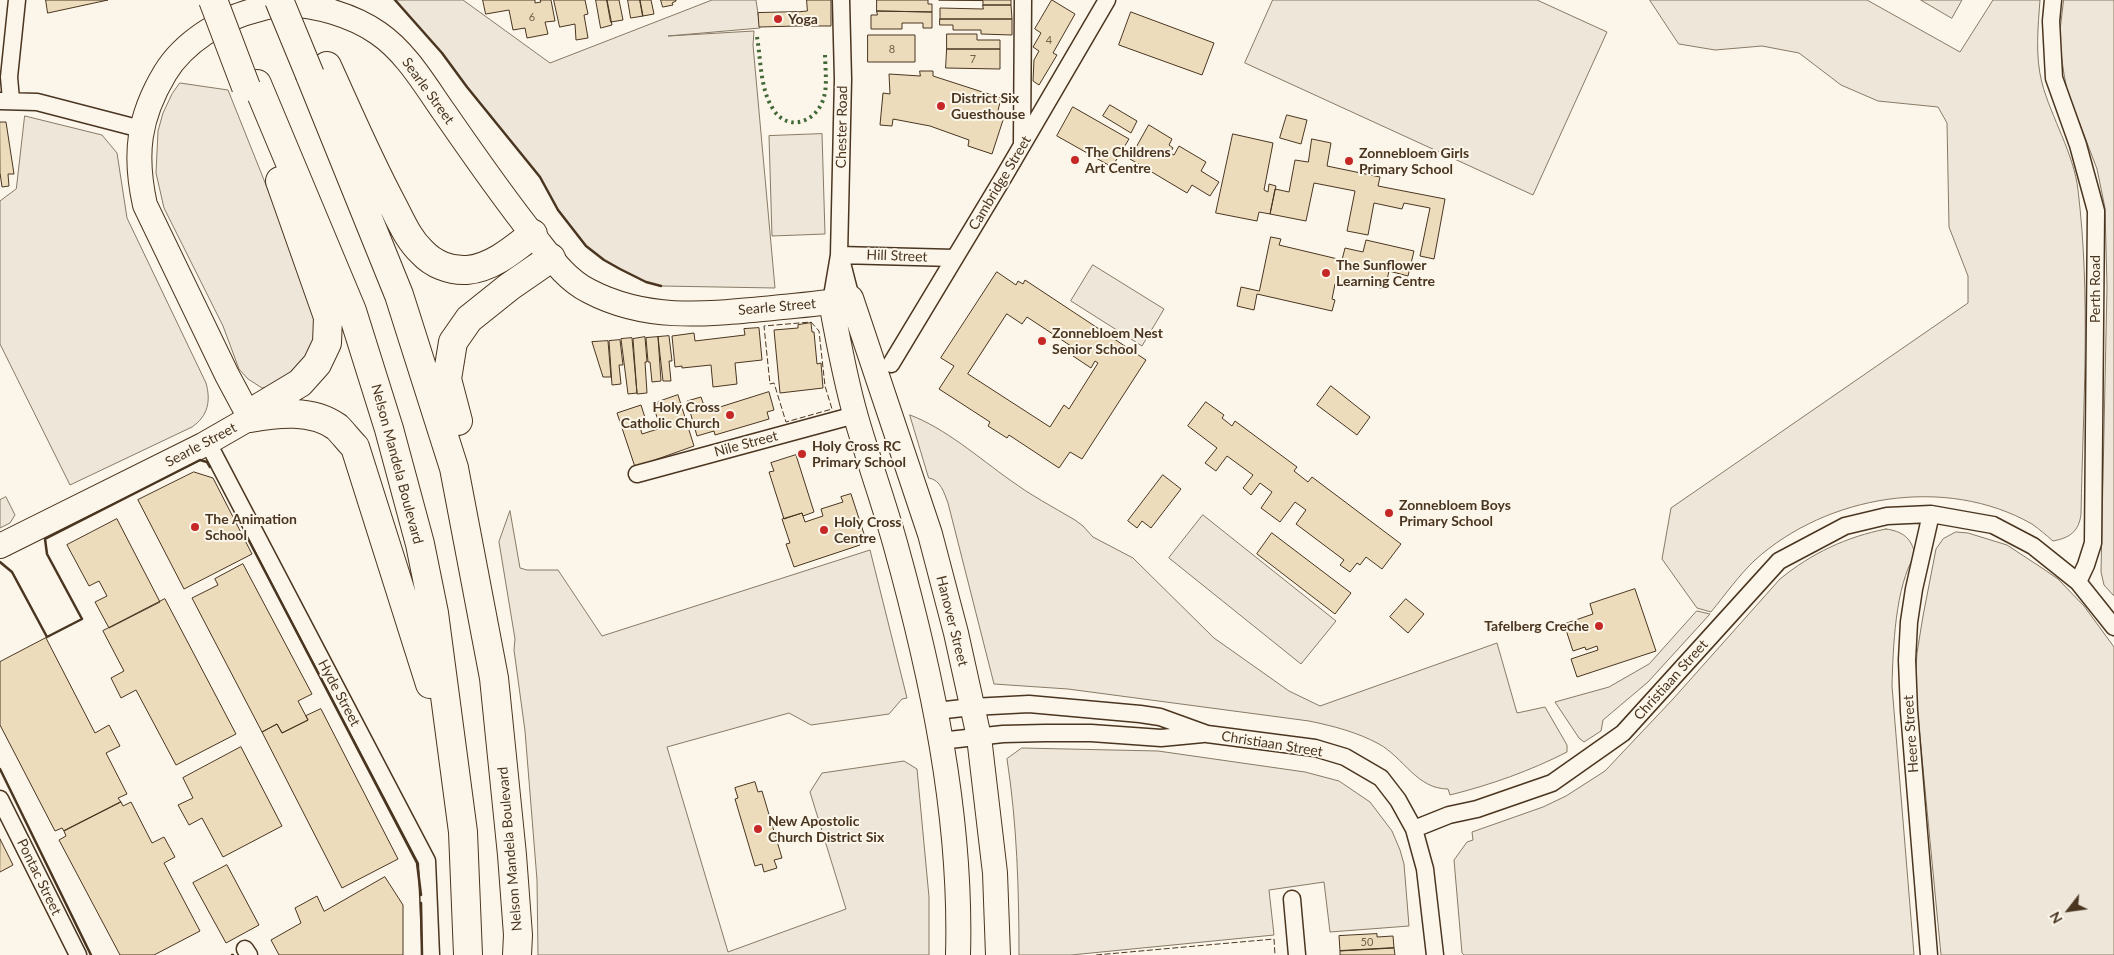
<!DOCTYPE html>
<style>
body{margin:0}
#map{position:relative;width:2114px;height:955px;overflow:hidden;background:#fbf6e9;font-family:Lato,sans-serif}
canvas{display:block}
.north{position:absolute;left:2044px;top:885px;width:50px;height:50px;-webkit-text-stroke:4px #fbf6e9;paint-order:stroke;rotate:240deg;font-size:14px;font-weight:700;line-height:20px;text-align:center;color:#4a3520}
.north::after{content:'';display:block;margin:auto;width:18px;height:22px;background:#4a3520;clip-path:polygon(50% 0,100% 100%,50% 72%,0 100%)}
</style>
<div id="map">
<canvas width="2114" height="955"></canvas>
<div class="north">N</div>
</div>
<script>
const g = document.querySelector('canvas').getContext('2d');
g.lineJoin = 'round';
function fill(path, color) { g.fillStyle = color; g.fill(path, 'evenodd'); }
function strokePath(path, color, width, dash) { g.strokeStyle = color; g.lineWidth = width; g.lineCap = dash ? 'butt' : 'round'; g.setLineDash(dash || []); g.stroke(path); }
function label(font, color, halo, rows, align = 'center') {
  g.font = font + ' Lato,sans-serif'; g.lineWidth = 4; g.setLineDash([]); g.textBaseline = 'middle'; g.strokeStyle = halo; g.fillStyle = color; for (const [text, x, y, turn = 0] of rows) {
    g.save(); g.translate(x, y); g.rotate((+turn || 0) * Math.PI / 180); g.textAlign = isNaN(turn) ? turn : align; if (halo) g.strokeText(text, 0, 0); g.fillText(text, 0, 0); g.restore();
  }
}
const green = new Path2D(`
 M395 0H463L550 63 712 0H756L760 28 668 36 754 31 753 45 775 288 661 286 646 282 620 269 604 260 586 246 558 210 540 177 467 87 442 53Z
 M1273 0H1537L1607 32 1533 195 1245 63Z
 M1650 0H1867L1960 52 1993 0H2040C2038 27 2035 56 2042 83 2051 117 2074 154 2078 190 2091 297 2083 406 2081 514 2079 532 2069 538 2053 541 2046 535 2039 529 2032 524 1946 475 1827 495 1755 560 1739 575 1725 595 1711 612L1697 608 1662 559 1671 508 1968 303V276L1949 227 1947 123 1938 107 1878 101 1841 85 1799 53 1762 46 1715 50 1679 44Z
 M1921 0H1962L1952 18Z
 M2064 0H2114V596L2104 585 2101 572 2107 287 2105 208 2097 169 2067 90 2064 74 2059 40Z
 M180 83 228 90 316 310C316 318 318 329 317 337 313 362 286 384 262 388L248 379 239 369 223 326 164 208 156 173 158 131 163 113 172 94Z
 M25 116 102 135 117 153 127 218 206 383C211 401 208 416 192 427L70 485 0 344V201L16 189Z
 M822 134 825 234 772 236 769 136Z
 M1093 265 1164 309 1142 346 1071 301Z
 M910 415C945 428 979 458 1010 480 1030 495 1053 507 1075 520L1083 526 1093 537 1133 558 1214 638 1231 650 1289 691 1320 706 1497 643 1517 713 1545 707 1567 745V752C1530 771 1490 785 1450 795L1448 789C1417 789 1404 758 1379 744 1357 732 1333 726 1309 721L1068 689 994 684 948 503C944 493 941 480 929 478Z
 M6 497 15 515 10 523 0 528V500Z
 M510 511 520 568 527 570H558L602 636 870 550 907 698 902 699 889 714 811 725 789 713 667 747 728 952 846 909 810 792 822 773 904 761 917 769 929 897V955H538L537 880 525 731 514 650 515 639 499 542Z
 M1203 515 1336 621 1301 664 1169 558Z
 M1886 529C1902 531 1912 538 1915 555 1895 586 1893 649 1892 686L1914 955H1464L1462 953 1454 860 1467 842 1473 840 1472 832 1543 807 1566 796 1605 771 1673 699 1780 579C1812 553 1846 537 1886 529Z
 M1956 532 1968 533 2007 545 2042 568 2058 579 2084 606 2114 647V955H1941L1915 685 1917 653 1923 616 1936 549 1943 539Z
 M1697 611 1710 614 1648 682 1603 720 1601 731 1584 742 1579 738 1555 702 1609 687 1649 664Z
 M1022 748 1158 751 1305 772 1339 781 1370 802 1392 831 1400 850 1404 864 1409 926 1330 932 1324 882 1269 890 1274 935 1071 955H1019C1019 890 1017 823 1007 759Z`);
const building = new Path2D(`
 M46 0H108L48 13Z
 M483 0H535V3L541 2 540 0H551L555 21 545 22 548 34 527 38 525 28 513 30 509 10 486 14Z
 M554 0H585L588 14 584 15 588 38 576 40 575 24 560 27Z
 M596 0H607L612 25 601 28Z
 M607 0H619L623 20 611 22Z
 M628 0H640L643 16 631 18Z
 M640 0H651L654 14 643 16Z
 M661 0H676V1L672 3 673 5 663 7Z
 M807 0H831V26H797V12L807 11Z
 M877 0H928V4H932V12L877 11Z
 M939 0H1011V5H983V1Z
 M1052 0 1075 14 1053 53 1057 55 1039 85 1033 81 1034 60 1039 51 1033 47 1041 33 1035 29Z
 M983 5H1011L1012 19H940V8L983 9Z
 M877 11 932 12V28H923V23H902V29H871V15H877Z
 M797 12V26L759 27 758 13Z
 M1131 12 1214 43 1202 75 1119 45Z
 M940 19H1012V35L981 34V30H953V25H940Z
 M947 34H977V40H1000V49H947Z
 M868 35H915V62H868Z
 M947 49H1000V69L946 68Z
 M920 71H933V76L1001 98 997 115 1004 117 992 154 968 146 969 140 930 126 893 119 892 126 880 125 883 93 890 94 889 74 920 76Z
 M1110 105 1137 121 1131 133 1103 116Z
 M1073 107 1129 139 1112 167 1057 136Z
 M1287 115 1307 120 1301 144 1280 138Z
 M0 122H6L14 174H8L9 186 2 187 0 173Z
 M1149 125 1172 139 1169 145 1173 148 1170 153 1174 155 1179 146 1206 162 1201 171 1219 182 1210 196 1192 185 1187 193 1130 159Z
 M1233 134 1273 143 1264 190 1268 192 1269 184 1276 186 1270 214 1259 212 1257 221 1216 213Z
 M1312 139 1331 143 1327 166 1380 177 1378 186 1445 199 1434 259 1420 256 1430 208 1404 203 1402 209 1374 203 1368 235 1347 231 1355 191 1314 183 1306 221 1270 214 1275 189 1289 192 1295 160 1308 162Z
 M1271 237 1281 239 1279 245 1342 260 1345 248 1363 252 1366 240 1414 251 1408 276 1389 271 1385 289 1347 280 1346 287 1335 284 1332 299 1335 300 1332 311 1257 294 1254 310 1237 306 1241 287 1259 291Z
 M997 272 1016 285 1018 281 1023 284 1025 280 1146 360 1082 459 1070 452 1059 468 1009 435 1007 438 988 426 990 422 939 389 954 366 941 358ZM1007 314 1022 324 1027 317 1077 350 1073 356 1091 368 1095 361 1098 363 1069 409 1064 405 1050 427 968 374Z
 M811 323 812 332H814L817 364 821 363 823 388 780 393 774 330 798 328V325Z
 M759 328 762 360 735 363 737 384 713 387 711 365 682 368V366L675 367 672 336 694 333 695 341 745 335 744 329Z
 M669 336 672 361H669L671 381H663L658 337Z
 M645 337 647 362H645L647 393 637 394 633 339Z
 M658 337 661 381 652 382 650 362H648L646 338Z
 M632 338 637 393 628 394 621 339Z
 M620 340 623 365H619L621 384 612 385 609 341Z
 M608 341 611 377H603L592 342Z
 M1331 386 1370 417 1357 435 1317 405Z
 M769 392 774 410 767 412 769 419 715 435 714 431 697 436 687 401 701 397 706 411Z
 M678 395 694 446 635 467 617 413 641 405 647 424 640 427 642 434 661 428 653 406 658 404V402Z
 M1206 402 1224 415 1222 418 1232 426 1235 421 1297 467 1294 471 1308 482 1312 477 1401 544 1382 569 1366 557 1360 565 1357 563 1350 572 1340 565 1344 560 1296 524 1306 510 1295 502 1280 522 1261 508 1272 492 1260 483 1251 495 1243 488 1253 475 1227 456 1216 471 1205 463 1217 448 1188 426Z
 M796 455 814 512 803 516 802 513 784 519 769 472 774 471 771 463Z
 M194 472 213 478 252 554 184 589 138 500Z
 M1163 475 1181 489 1151 528 1142 521 1137 528 1128 521Z
 M851 494 865 537 858 539 860 545 794 567 786 544 790 543 782 519 802 513 805 522 823 516 821 509 843 502 841 497Z
 M117 519 160 602 109 628 95 602 107 596 99 581 89 586 67 545Z
 M1272 533 1351 593 1335 614 1257 554Z
 M243 564 312 694 298 701 308 720 282 733 277 724 262 732 192 598 218 585 215 579Z
 M1635 589 1656 651 1577 677 1571 659 1598 650 1597 646 1586 650 1585 647 1573 651 1564 624 1593 614 1590 604Z
 M165 599 236 734 176 765 136 690 121 698 111 678 124 671 103 631Z
 M1406 599 1424 614 1408 633 1390 617Z
 M46 638 95 733 109 725 120 746 106 753 127 794 118 798 121 802 64 831 62 828 55 831 0 725V662Z
 M321 709 398 859 342 888 262 732 277 724 282 733 308 720 306 716Z
 M241 747 282 826 223 857 202 818 189 825 178 805 193 798 183 778Z
 M755 782 758 792 762 791 782 858 774 860 777 868 764 872 762 864 755 866 735 799 738 798 735 788Z
 M121 802 123 806 131 802 152 843 164 837 175 857 164 863 200 931 154 955H120L59 840 66 836 64 831Z
 M0 839 13 865 0 872Z
 M227 865 259 925 226 943 193 883Z
 M385 877 403 905V955H279L271 940 301 923 295 908 317 896 324 911Z
 M1377 934V937L1393 936 1394 948 1340 951 1339 936Z
 M1394 948 1395 955H1340V951Z`);
const street = new Path2D(`
 M2053 0 2051 21 2054 78 2078 145 2096 211 2093 543 2086 565 2078 582
 M11 100 9 77 17 0
 M0 101 37 102 141 129
 M1022 144 1023 0
 M839 255 954 258
 M841 259 851 298
 M831 302 839 255 843 79 841 0
 M891 364 1003 178 1107 0
 M208 443 427 861 431 955
 M637 474 855 415
 M936 711 972 707 1029 704 1140 714 1160 717 1207 734 1315 748 1345 757 1381 778 1398 800 1414 829 1425 869 1435 955
 M940 741 1003 734 1045 733H1091L1161 738 1203 734
 M0 799 78 955
 M1414 829 1449 815 1477 809 1552 783 1623 733 1779 561 1845 526 1887 516 1931 514 1993 525 2033 546 2078 582 2114 627
 M1292 899 1297 955
 M245 949 249 955
 M1929 955 1909 711 1907 660 1909 622 1914 589 1931 514`);
const secondary = new Path2D(`
 M831 302C838 340 845 379 856 417 868 459 883 500 895 543 932 676 962 816 958 955
 M0 546 203 445 250 418 227 375 145 205C134 155 138 118 165 73 183 43 222 18 256 10 265 8 275 4 285 4 316 5 352 15 378 33 406 52 425 85 444 112 473 154 502 196 534 236 550 256 565 279 589 291 648 322 709 314 773 308 799 305 825 304 851 298L930 534 956 633 979 737 995 873 998 955`);
const highway = new Path2D(`
 M327 66C348 112 368 159 392 204 401 221 408 239 422 252 433 264 450 271 467 270 492 268 514 249 533 234
 M310 75 399 295 454 468 494 678 512 855 518 935 517 955
 M257 84 352 311 389 429 420 544 434 613 463 832 468 955
 M251 417 260 407 300 383 317 364 327 343 328 317 280 181
 M250 418C278 413 312 409 337 427 343 433 349 441 355 447L430 684
 M458 421 447 379 453 342 469 319 509 287 551 258`);
const highwayBridge = new Path2D(`
 M213 0 246 87
 M279 0 310 75`);
const hedge = new Path2D(`
 M757 37C761 60 760 89 773 109 787 132 815 123 823 100 828 87 825 68 825 54`);
const fence = new Path2D(`
 M811 322 819 331 825 386 832 409 786 422 774 383 770 384 764 326Z
 M1096 955 1274 939 1275 955`);
const wall = new Path2D(`
 M395 0 442 53 467 87 540 177 558 210 586 246 604 260 620 269 646 282 661 286
 M244 531 417 863 421 895
 M0 562 12 572 47 637 82 619 47 554 45 539 200 460 207 462 210 467
 M0 769 91 955
 M421 903 422 955
 M232 955H233`);
const markers = [
 [778,19,5,"#c62828"],
 [941,106,5,"#c62828"],
 [1075,160,5,"#c62828"],
 [1349,161,5,"#c62828"],
 [1326,273,5,"#c62828"],
 [1042,341,5,"#c62828"],
 [730,415,5,"#c62828"],
 [802,454,5,"#c62828"],
 [1389,513,5,"#c62828"],
 [195,527,5,"#c62828"],
 [824,530,5,"#c62828"],
 [1599,626,5,"#c62828"],
 [758,829,5,"#c62828"]
];
const numberNames = [
 ["6",532,17],
 ["4",1049,40],
 ["8",892,49],
 ["7",973,59],
 ["50",1367,942]
];
const poiNames = [
 ["Yoga",788,19],
 ["District Six",951,98],
 ["Guesthouse",951,114],
 ["The Childrens",1085,152],
 ["Art Centre",1085,168],
 ["Zonnebloem Girls",1359,153],
 ["Primary School",1359,169],
 ["The Sunflower",1336,265],
 ["Learning Centre",1336,281],
 ["Zonnebloem Nest",1052,333],
 ["Senior School",1052,349],
 ["Holy Cross",720,407,"right"],
 ["Catholic Church",720,423,"right"],
 ["Holy Cross RC",812,446],
 ["Primary School",812,462],
 ["Zonnebloem Boys",1399,505],
 ["Primary School",1399,521],
 ["The Animation",205,519],
 ["School",205,535],
 ["Holy Cross",834,522],
 ["Centre",834,538],
 ["Tafelberg Creche",1589,626,"right"],
 ["New Apostolic",768,821],
 ["Church District Six",768,837]
];
const streetNames = [
 ["Searle Street",428,91,54],
 ["Chester Road",842,127,-89],
 ["Cambridge Street",1000,183,-59],
 ["Hill Street",897,256,2],
 ["Perth Road",2095,289,-90],
 ["Searle Street",777,307,-5],
 ["Nile Street",746,444,-15],
 ["Searle Street",201,445,-28],
 ["Nelson Mandela Boulevard",397,464,75],
 ["Hanover Street",952,621,76],
 ["Christiaan Street",1671,680,-48],
 ["Hyde Street",339,693,62],
 ["Heere Street",1911,734,-94],
 ["Christiaan Street",1272,744,9],
 ["Nelson Mandela Boulevard",510,849,-95],
 ["Pontac Street",39,877,64]
];
fill(green, '#ede6d9');
strokePath(green, '#887966', 1);
fill(building, '#ecdcbc');
strokePath(building, '#4a3520', 1);
strokePath(street, '#4a3520', 19);
strokePath(secondary, '#4a3520', 26);
strokePath(highway, '#4a3520', 30);
strokePath(street, '#fbf6e9', 16);
strokePath(secondary, '#fbf6e9', 24);
strokePath(highway, '#fbf6e9', 28);
strokePath(highwayBridge, '#4a3520', 30, []);
strokePath(highwayBridge, '#fbf6e9', 28);
strokePath(hedge, '#436837', 4, [2.5, 4]);
strokePath(fence, '#4a3520', 1, [6, 2.5]);
strokePath(wall, '#4a3520', 2.5);
for (const [x, y, r, color] of markers) { const dot = new Path2D(); dot.arc(x, y, r, 0, 2 * Math.PI); g.fillStyle = color; g.fill(dot); strokePath(dot, '#fbf6e9', 2); }
label('11px', '#725f47', null, numberNames);
label('bold 14px', '#4a3520', '#fbf6e9', poiNames, 'left');
label('14px', '#4a3520', '#fbf6e9', streetNames);
</script>
